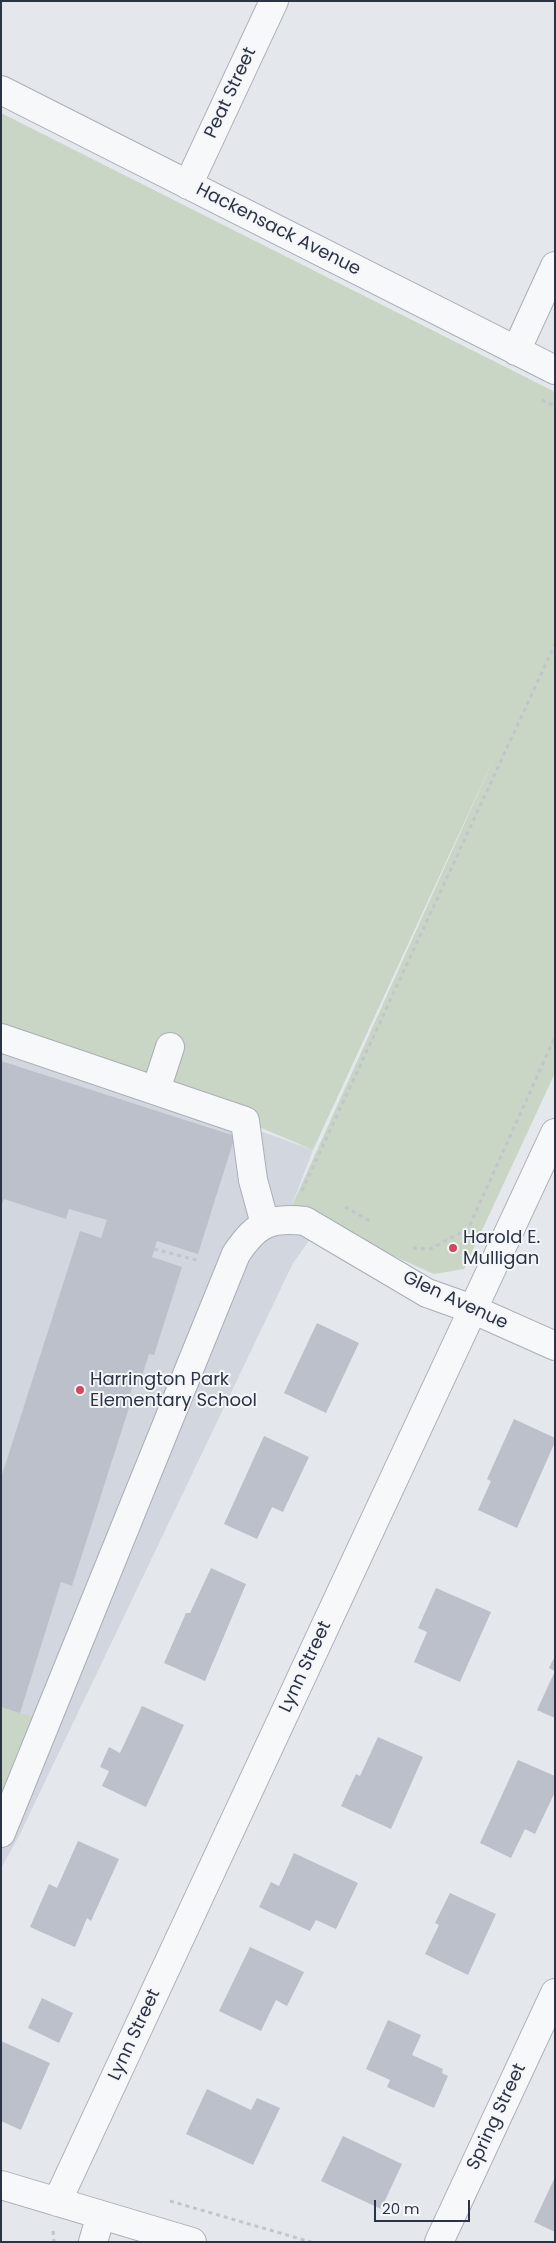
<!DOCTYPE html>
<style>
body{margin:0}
#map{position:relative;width:556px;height:2243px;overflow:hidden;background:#e4e7ec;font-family:Poppins,sans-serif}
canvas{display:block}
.frame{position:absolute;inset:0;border:2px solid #2b3445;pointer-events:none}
.scale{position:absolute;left:374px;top:2200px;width:96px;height:22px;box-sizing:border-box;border:2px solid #2b3445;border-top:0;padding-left:6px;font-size:15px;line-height:18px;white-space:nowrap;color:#2b3445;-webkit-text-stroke:4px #f4f6f9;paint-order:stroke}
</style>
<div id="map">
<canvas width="556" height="2243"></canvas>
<div class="frame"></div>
<div class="scale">20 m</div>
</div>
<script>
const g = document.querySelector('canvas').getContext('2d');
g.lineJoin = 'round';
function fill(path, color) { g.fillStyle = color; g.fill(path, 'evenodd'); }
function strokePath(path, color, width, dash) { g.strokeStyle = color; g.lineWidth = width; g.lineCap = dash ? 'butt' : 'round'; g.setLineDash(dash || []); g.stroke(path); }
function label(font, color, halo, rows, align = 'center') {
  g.font = font + ' Poppins,sans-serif'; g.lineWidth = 4; g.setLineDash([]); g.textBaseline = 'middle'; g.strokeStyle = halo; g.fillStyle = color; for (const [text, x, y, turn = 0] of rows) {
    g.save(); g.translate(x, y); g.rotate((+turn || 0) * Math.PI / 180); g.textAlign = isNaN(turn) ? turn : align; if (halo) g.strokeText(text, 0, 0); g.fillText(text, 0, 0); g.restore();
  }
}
const built = new Path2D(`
 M1 1039 313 1150 290 1210 318 1228 293 1263 18 1838 1 1868Z`);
const green = new Path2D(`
 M1 113 555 392V1073L464 1269 434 1274 290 1210 499 747 313 1150 245 1121 1 1038Z
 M1 1707 46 1721 1 1833Z`);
const building = new Path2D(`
 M1 1061 235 1136 198 1254 157 1241 152 1257 182 1267 154 1355 149 1354 139 1386 133 1384 130 1394 133 1395 72 1586 61 1582 20 1713 1 1707V1478L80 1231 101 1238 107 1220 69 1209 66 1219 4 1199 1 1207Z
 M317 1323 359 1343 326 1413 284 1393Z
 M514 1419 555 1438V1442L517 1528 478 1510 491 1481 487 1479Z
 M264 1436 309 1457 283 1512 272 1507 257 1539 224 1524Z
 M211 1568 246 1584 205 1681 164 1663 186 1613H190Z
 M436 1588 491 1612 460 1682 414 1662 427 1632 418 1628Z
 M555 1656V1718L537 1710 555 1671 549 1668Z
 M142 1706 184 1725 146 1807 102 1786 109 1771 100 1767 109 1747 120 1753Z
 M378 1737 423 1757 391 1829 341 1806 356 1774 360 1776Z
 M518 1760 555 1776V1792L535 1834 525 1829 511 1858 480 1843Z
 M78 1841 119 1859 91 1921 87 1918 75 1947 30 1927 49 1884 57 1888Z
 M294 1853 358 1883 336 1929 316 1920 310 1931 259 1907 271 1882 279 1886Z
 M450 1893 496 1914 468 1975 425 1954 439 1925 435 1923Z
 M250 1947 304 1972 287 2006 276 2000 261 2031 219 2011Z
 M42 1998 73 2013 59 2043 28 2028Z
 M388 2020 421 2035 412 2055 443 2069 442 2073 448 2076 434 2108 387 2087 390 2080 366 2069Z
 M1 2041 50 2063 21 2130 1 2121Z
 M207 2089 251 2110 257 2098 280 2108 253 2165 186 2134Z
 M343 2136 402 2164 381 2209 321 2181Z
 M555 2177V2232L534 2222Z`);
const path = new Path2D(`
 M542 400 555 406
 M302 1191 555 644
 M345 1207 370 1221
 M413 1248 430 1249 468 1229 555 1037
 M154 1249 200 1261
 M170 2201 311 2242
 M53 2231 54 2241`);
const minor = new Path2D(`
 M1 90 555 370
 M188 185 274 1
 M516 351 555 266
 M1 1038 245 1121 253 1180 265 1224
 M156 1090 170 1047
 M1 1833 236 1254C256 1224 269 1217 305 1221L427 1293 472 1309 555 1346
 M1 2185 192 2242
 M57 2202 555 1133
 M93 2242 101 2215
 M439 2242 555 1993`);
const markers = [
 [453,1248,5,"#d1495b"],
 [80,1390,5,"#d1495b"]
];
const streetNames = [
 ["Peat Street",231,93,-65],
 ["Hackensack Avenue",278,230,27],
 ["Glen Avenue",455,1301,25],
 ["Lynn Street",306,1667,-65],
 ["Lynn Street",135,2035,-65],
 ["Spring Street",497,2117,-65]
];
const poiNames = [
 ["Harold E.",463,1238],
 ["Mulligan",463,1259],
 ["Harrington Park",90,1380],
 ["Elementary School",90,1401]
];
fill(built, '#d2d6de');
fill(green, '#c9d6c5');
fill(building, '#bbc0ca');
strokePath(minor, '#a9aeb7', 30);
strokePath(path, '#c2c5cb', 3, [4, 4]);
strokePath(minor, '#f7f8fa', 28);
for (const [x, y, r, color] of markers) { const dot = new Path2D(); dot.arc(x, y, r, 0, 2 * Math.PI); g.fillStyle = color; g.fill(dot); strokePath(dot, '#f4f6f9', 2); }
label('18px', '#2b3445', '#f4f6f9', streetNames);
label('18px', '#2b3445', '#f4f6f9', poiNames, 'left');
</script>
